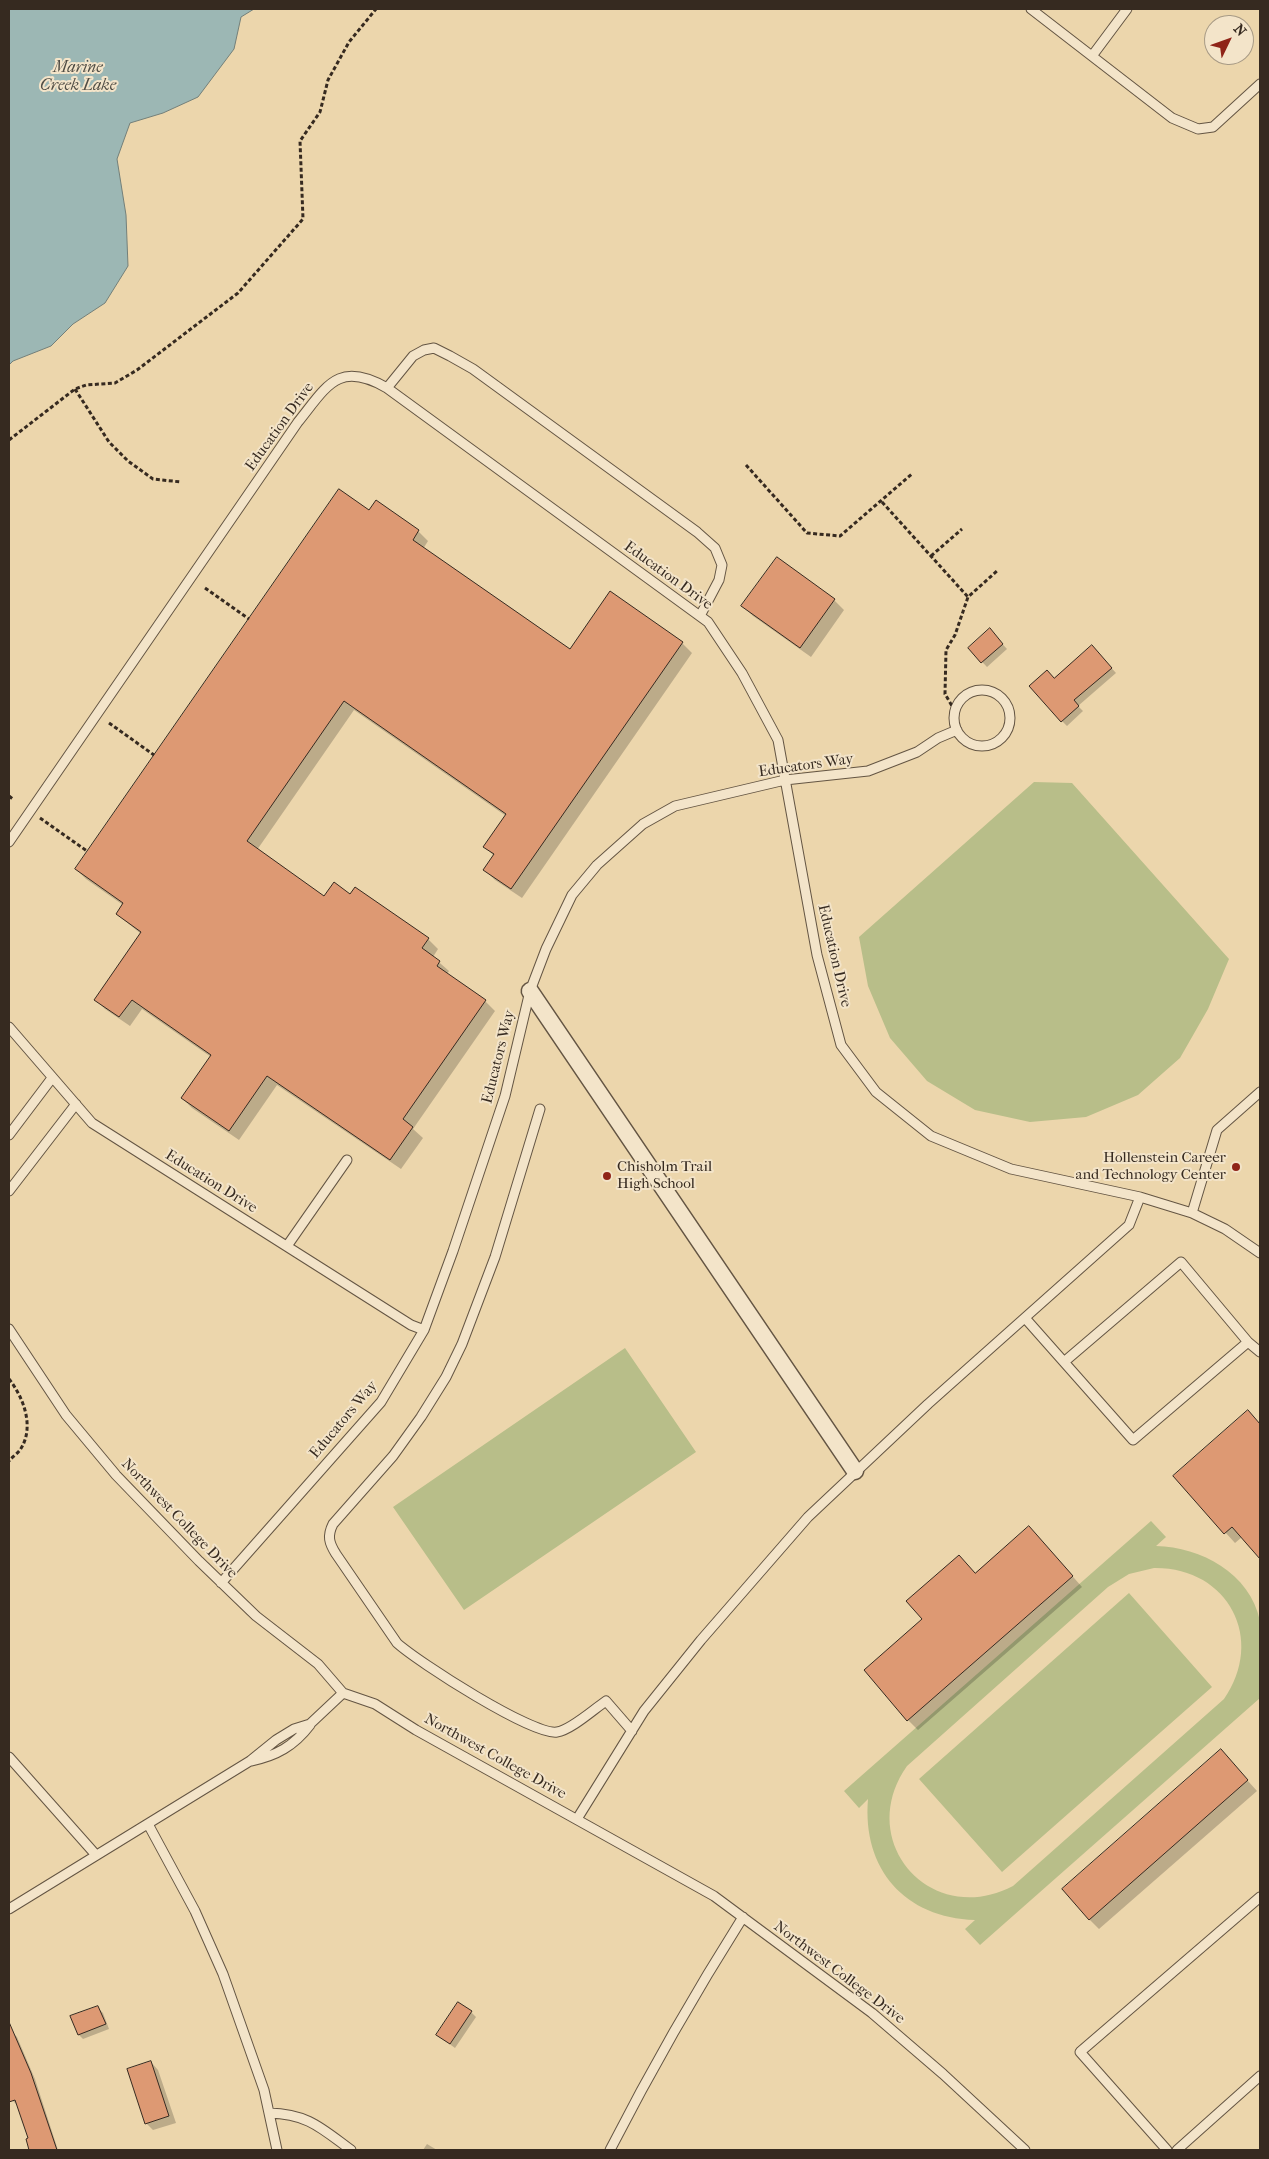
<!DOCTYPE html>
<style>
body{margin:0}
#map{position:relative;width:1269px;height:2159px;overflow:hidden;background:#ecd6ac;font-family:"IM FELL French Canon",serif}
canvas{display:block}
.frame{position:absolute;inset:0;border:10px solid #362a20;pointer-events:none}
.north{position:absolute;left:1204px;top:15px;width:50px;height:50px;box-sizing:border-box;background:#f3e4c9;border:1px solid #a79a85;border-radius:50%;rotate:48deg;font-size:14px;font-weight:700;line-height:20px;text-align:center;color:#362a20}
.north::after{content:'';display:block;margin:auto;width:18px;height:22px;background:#8f2418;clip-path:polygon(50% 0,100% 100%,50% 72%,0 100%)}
</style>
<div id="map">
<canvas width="1269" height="2159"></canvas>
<div class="frame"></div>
<div class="north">N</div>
</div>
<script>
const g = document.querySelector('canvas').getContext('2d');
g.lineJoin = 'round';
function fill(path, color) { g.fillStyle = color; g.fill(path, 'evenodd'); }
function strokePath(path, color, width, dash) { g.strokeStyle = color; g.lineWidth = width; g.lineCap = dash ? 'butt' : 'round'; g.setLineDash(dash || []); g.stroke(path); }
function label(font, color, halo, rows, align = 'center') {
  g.font = font + ' "IM FELL French Canon",serif'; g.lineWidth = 4; g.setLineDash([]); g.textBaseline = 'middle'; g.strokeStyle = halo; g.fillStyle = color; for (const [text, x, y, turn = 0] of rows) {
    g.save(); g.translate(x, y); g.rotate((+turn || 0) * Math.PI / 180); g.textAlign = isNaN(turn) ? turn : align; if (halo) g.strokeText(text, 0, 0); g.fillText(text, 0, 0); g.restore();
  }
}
const green = new Path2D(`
 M1034 782 1072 783 1229 959 1208 1009 1180 1058 1138 1095 1086 1117 1030 1122 975 1110 927 1081 890 1038 868 986 859 937Z
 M625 1348 696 1452 464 1610 393 1507Z
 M1151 1521 1166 1537 1156 1546C1201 1547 1250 1573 1260 1621 1261 1628 1260 1637 1260 1644 1260 1662 1260 1680 1260 1698L980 1945 965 1929 975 1920C905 1918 862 1869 868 1799L859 1808 844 1791ZM1154 1568C1228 1567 1266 1639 1224 1699L1013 1886C931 1929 854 1841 907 1766L1108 1587 1129 1574Z
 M1129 1593 1212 1687 1002 1872 919 1779Z`);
const water = new Path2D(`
 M9 9H254L241 17 234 49 198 97 163 113 130 123 117 159 126 215 128 266 105 303 73 324 51 346 13 361 9 365Z`);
const shadow = new Path2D(`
 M376 502 418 531 428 541 423 549 570 651 610 593 682 643 692 653 522 898 495 880 485 870 494 856 485 847 506 816 354 710 257 850 325 897 351 896 355 889 428 939 438 949 433 957 449 971 447 974 485 1001 495 1011 413 1129 423 1138 401 1169 277 1085 239 1140 192 1108 182 1098 211 1057 142 1009 130 1026 105 1009 95 999 141 934 117 914 123 905 86 879 76 869Z
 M834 600 844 610 811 657 753 616 743 606Z
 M994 635 1007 649 987 667 969 648Z
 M1096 651 1116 673 1078 706 1083 711 1067 726 1062 721 1054 679Z
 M1260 1421V1557L1242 1537 1235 1543 1174 1476Z
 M1029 1527 1082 1587 918 1730 908 1720 924 1619Z
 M1221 1751 1257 1791 1099 1929 1089 1919Z
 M98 2008 103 2013 109 2029 83 2039 79 2035Z
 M471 2012 476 2017 455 2048 437 2035Z
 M12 2032 17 2037 35 2079 58 2150H30L27 2139H29L17 2105 12 2100 9 2091V2087L13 2086 9 2077V2033Z
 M151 2062 158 2070 176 2123 153 2130 146 2123Z
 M427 2144 437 2150H423Z`);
const building = new Path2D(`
 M339 489 369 510 376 500 419 530 413 540 570 649 610 591 683 642 511 889 483 870 494 854 483 847 506 814 344 701 247 841 324 896 334 882 350 894 355 887 429 938 422 948 440 961 437 966 486 1000 403 1119 413 1127 390 1160 267 1076 229 1131 181 1098 211 1055 132 1000 119 1017 94 1000 141 932 116 914 123 903 75 869Z
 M777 557 835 599 800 648 741 606Z
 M990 628 1003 644 981 663 968 648Z
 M1092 645 1112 668 1074 700 1079 706 1061 722 1029 686 1047 670 1054 678Z
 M1248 1410 1260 1424V1559L1232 1527 1224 1534 1173 1476Z
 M1029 1526 1073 1576 907 1721 864 1670 922 1619 906 1601 959 1555 975 1573Z
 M1221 1749 1248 1780 1089 1920 1062 1889Z
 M458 2002 472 2011 450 2044 436 2035Z
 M98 2006 106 2024 78 2035 70 2016Z
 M9 2022 31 2073 57 2150H29L26 2139 28 2138 15 2100 9 2102Z
 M151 2061 169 2116 145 2124 127 2069Z`);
const path = new Path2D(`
 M75 389 109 442 128 461 153 479 181 482
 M9 440 75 389 86 385 115 383 137 370 238 293 303 219 300 141 320 112 328 80 349 42 376 9
 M746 465 807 533 840 536 913 473
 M882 502 968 597
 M931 556 962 529
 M205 588 249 619
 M955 711 945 694 946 650 955 635 968 597 997 571
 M109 723 154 755
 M9 796 14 800
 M40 818 87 851
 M9 1379C24 1398 35 1428 20 1450 17 1454 12 1457 9 1461`);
const lane = new Path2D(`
 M1031 9 1172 118 1198 129 1213 127 1260 84
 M1092 56 1127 9
 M387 388 413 356 424 350 434 348 450 356 473 369 697 532 715 548 722 565 719 580 700 616
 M954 718a28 28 0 1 1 56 0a28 28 0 1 1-56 0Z
 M9 842 298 422C327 386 338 360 387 388L708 622 742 673 778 740 817 955 841 1045 876 1092 931 1136 1011 1169 1140 1197 1192 1213 1225 1229 1260 1253
 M9 1027 92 1123 411 1325 424 1330
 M540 1109 495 1257 462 1344 446 1377 421 1417 393 1456 333 1524C327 1536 329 1543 336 1554L397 1643C418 1662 533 1736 557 1732 571 1730 594 1709 606 1701L632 1731
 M9 1135 52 1078
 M9 1191 76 1104
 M1192 1213 1217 1130 1260 1092
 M287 1246 347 1160
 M1025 1318 1133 1440 1248 1342 1260 1352
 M9 1329 66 1415 116 1475 199 1561 256 1616 318 1664 343 1693 375 1704 416 1730 714 1896 872 2013 943 2074 1025 2150
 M1064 1362 1181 1262 1248 1342
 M221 1583 381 1402 424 1330 453 1251 505 1096 530 991 546 949 572 895 597 865 643 824 675 806 785 780 868 771 917 752 938 738 957 730
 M9 1757 96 1855
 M251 1761C276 1756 294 1746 310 1725
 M577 1819 644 1711 701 1640 808 1517 928 1404 1129 1225 1140 1197
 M148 1824 195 1911 223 1974 264 2090 277 2150
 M9 1909 250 1761 276 1740 294 1729 310 1724 343 1693
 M269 2113C308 2114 321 2128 351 2150
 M610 2150C651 2070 695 1993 743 1917
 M1167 2150 1080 2052 1260 1897
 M1177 2150 1260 2076`);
const street = new Path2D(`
 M530 991 855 1471`);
const markers = [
 [1236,1167,5,"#8f2418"],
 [607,1176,5,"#8f2418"]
];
const streetNames = [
 ["Education Drive",280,427,-54],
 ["Education Drive",668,576,36],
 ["Educators Way",806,766,-8],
 ["Education Drive",834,956,77],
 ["Educators Way",499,1057,-76],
 ["Education Drive",211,1182,32],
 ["Educators Way",344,1420,-50],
 ["Northwest College Drive",179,1519,46],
 ["Northwest College Drive",495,1757,29],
 ["Northwest College Drive",839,1973,37]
];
const poiNames = [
 ["Hollenstein Career",1226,1158],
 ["and Technology Center",1226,1175],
 ["Chisholm Trail",617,1167,"left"],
 ["High School",617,1184,"left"]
];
const waterNames = [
 ["Marine",78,68],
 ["Creek Lake",78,86]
];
fill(green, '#b8be89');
fill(water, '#9cb7b4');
strokePath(water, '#737f79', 1);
fill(shadow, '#0003');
fill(building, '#dd9973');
strokePath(building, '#362a20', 1);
strokePath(lane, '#645543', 11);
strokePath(street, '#645543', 19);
strokePath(path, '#362a20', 3, [4, 2.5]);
strokePath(lane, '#f3e4c9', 9);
strokePath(street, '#f3e4c9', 16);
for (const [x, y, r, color] of markers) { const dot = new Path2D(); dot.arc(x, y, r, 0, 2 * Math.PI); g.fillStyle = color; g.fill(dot); strokePath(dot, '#f3e4c9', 2); }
label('15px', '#362a20', '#f3e4c9', streetNames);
label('15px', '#362a20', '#f3e4c9', poiNames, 'right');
label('italic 16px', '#504d45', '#f3e4c9', waterNames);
</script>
